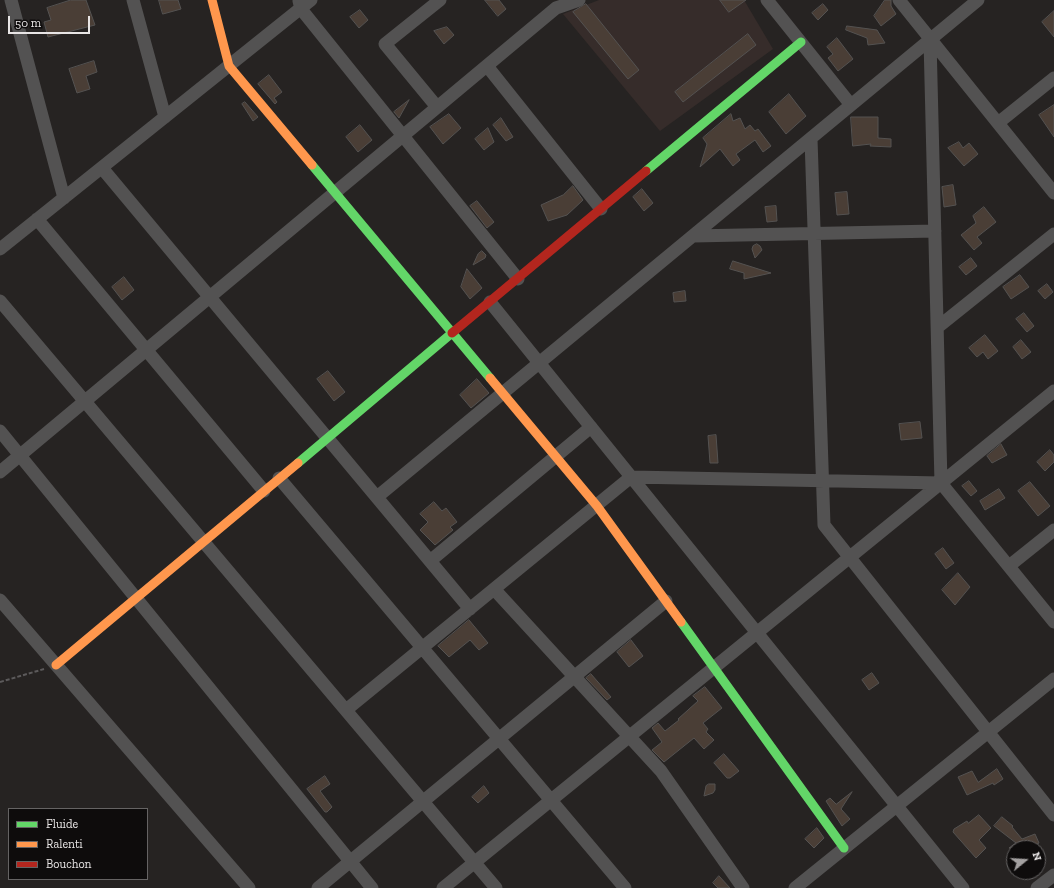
<!DOCTYPE html>
<style>
body{margin:0}
#map{position:relative;width:1054px;height:888px;overflow:hidden;background:#262322;font-family:"Zilla Slab",serif}
canvas{display:block}
.legend{position:absolute;left:8px;top:808px;width:140px;height:72px;box-sizing:border-box;background:#0e0c0c;border:1px solid #656363;margin:0;padding:5px 7px;list-style:none;font-size:12px;color:#e8e5e5}
.legend li{display:flex;align-items:center;gap:8px;height:20px}
.legend b{width:20px;border:1px solid #656363}
.north{position:absolute;left:1006px;top:840px;width:40px;height:40px;box-sizing:border-box;background:#0e0c0c;border:1px solid #656363;border-radius:50%;rotate:72deg;font-size:11px;font-weight:700;line-height:16px;text-align:center;color:#e8e5e5}
.north::after{content:'';display:block;margin:auto;width:14px;height:18px;background:#a4a1a1;clip-path:polygon(50% 0,100% 100%,50% 72%,0 100%)}
.scale{position:absolute;left:8px;top:16px;width:82px;height:18px;box-sizing:border-box;border:2px solid #e8e5e5;border-top:0;padding-left:5px;font-size:12px;line-height:14px;white-space:nowrap;color:#e8e5e5;-webkit-text-stroke:3px #0e0c0c;paint-order:stroke}
</style>
<div id="map">
<canvas width="1054" height="888"></canvas>
<ul class="legend">
<li><b style="height:5px;background:#63d668"></b>Fluide</li>
<li><b style="height:5px;background:#ff974d"></b>Ralenti</li>
<li><b style="height:5px;background:#b3261e"></b>Bouchon</li>
</ul>
<div class="north">N</div>
<div class="scale">50 m</div>
</div>
<script>
const g = document.querySelector('canvas').getContext('2d');
g.lineJoin = 'round';
function fill(path, color) { g.fillStyle = color; g.fill(path, 'evenodd'); }
function strokePath(path, color, width, dash) { g.strokeStyle = color; g.lineWidth = width; g.lineCap = dash ? 'butt' : 'round'; g.setLineDash(dash || []); g.stroke(path); }
const built = new Path2D(`
 M599 0H744L773 49 660 131 563 14Z`);
const building = new Path2D(`
 M71 0H86L95 25 48 37 44 22 51 20 47 8Z
 M159 0H178L181 9 163 14Z
 M485 0H499L506 9 498 16Z
 M720 0H746L729 12Z
 M885 0H891V6L896 14 881 26 874 16Z
 M586 4 639 70 628 79 573 12Z
 M823 4 828 10 818 20 812 13Z
 M360 10 368 20 359 28 350 17Z
 M1054 11V37L1042 22Z
 M847 26 877 30 885 43 868 45 867 38 846 30Z
 M447 27 454 35 444 44 434 31Z
 M748 34 756 45 683 102 675 92Z
 M837 38 853 59 838 71 828 58 833 54 827 47Z
 M94 61 97 72 86 76 90 89 77 93 69 69Z
 M269 75 282 92 274 98 277 102 275 104 258 84Z
 M789 94 806 116 786 134 769 112Z
 M409 100 399 118 394 112Z
 M245 102 258 117 253 121 242 104Z
 M1054 105V137L1039 115Z
 M449 114 461 128 443 144 430 127Z
 M731 114 733 121 740 118 745 129 750 125 755 131 758 129 771 146 763 152 755 140 736 154 740 160 733 166 720 149 700 167 707 144 703 138Z
 M851 117H878V138L891 139V147L870 146 871 144 853 146Z
 M501 118 513 137 506 141 493 125Z
 M360 125 372 140 358 152 346 137Z
 M488 128 494 142 484 150 475 139Z
 M959 142 963 148 969 143 978 154 964 166 948 148Z
 M953 185 956 205 944 207 942 187Z
 M573 186 583 200 567 215 548 221 541 205 563 195Z
 M642 189 653 203 644 211 633 197Z
 M847 192 849 214 837 215 835 193Z
 M477 201 494 222 487 228 470 206Z
 M776 206 777 221 767 222 765 207Z
 M984 207 996 222 977 237 982 243 974 250 961 235 976 223 973 216Z
 M757 244 760 246 762 250 755 258 752 249 753 246Z
 M482 251 486 255 485 258 473 265 478 254Z
 M971 258 977 266 966 275 959 267Z
 M733 261 771 273 744 279V273L730 269Z
 M467 269 482 288 470 299 461 287Z
 M1020 275 1029 287 1011 299 1003 287Z
 M124 277 134 290 122 300 112 287Z
 M1047 284 1053 292 1045 299 1038 291Z
 M685 291 686 301 674 302 673 293Z
 M1024 313 1034 326 1027 332 1016 319Z
 M985 335 998 351 988 359 983 352 977 357 969 348Z
 M1021 340 1031 352 1022 359 1013 347Z
 M328 371 345 392 334 401 317 379Z
 M477 379 489 393 471 408 460 395Z
 M920 422 922 438 901 440 899 424Z
 M716 435 718 463H710L708 436Z
 M1001 444 1007 455 992 463 987 456Z
 M1050 450 1054 455V462L1045 471 1037 462Z
 M969 481 977 491 971 496 962 486Z
 M1030 482 1050 506 1038 516 1018 491Z
 M999 489 1005 498 985 510 980 501Z
 M434 502 442 511 446 508 457 522 450 527 453 530 435 545 420 530 428 522 420 514Z
 M943 548 954 563 946 569 935 554Z
 M958 573 970 587 955 605 942 590Z
 M469 620 488 643 479 650 470 640 449 657 438 646Z
 M631 640 643 656 629 667 617 652Z
 M872 673 879 683 869 690 862 680Z
 M591 674 611 697 607 700 586 678Z
 M705 687 722 708 703 723 708 729 706 732 714 740 704 749 694 738 664 762 652 750 662 742 652 728 658 723 665 731 679 720 678 719 698 701 693 696Z
 M724 754 739 771 730 778H727L714 763Z
 M997 769 1003 779 994 785 993 783 967 795 958 777 972 771 978 782Z
 M325 776 330 784 320 791 332 807 327 812H325L307 789Z
 M709 784H715V790L713 793 704 796 706 786Z
 M484 786 489 793 478 803 472 797Z
 M852 792 841 809 850 819 842 826 826 801 830 798 836 804Z
 M979 815 991 828 979 840 986 848 976 858 953 832 954 829 967 821 968 823Z
 M1002 817 1013 826 1012 827 1022 839 1035 834 1039 843 1030 848H1009L1016 843 994 826Z
 M817 828 824 838 814 848 805 839Z
 M719 876 730 888H718L713 883Z`);
const path = new Path2D(`
 M0 682 44 669`);
const street = new Path2D(`
 M11 0 64 198
 M133 0 165 117
 M767 0 851 105
 M899 0 1054 193
 M299 1 301 9 518 279
 M930 40 941 483 1054 622
 M487 66 601 209
 M437 107 385 44 440 0
 M998 123 1054 78
 M811 139 824 525 1054 815
 M102 168 470 609
 M37 219 264 491
 M693 236 935 231
 M0 249 311 0
 M0 301 496 888
 M490 302 963 888
 M938 327 1054 234
 M0 431 372 888
 M0 472 556 8 579 0
 M279 478 625 888
 M377 497 978 0
 M430 561 591 427
 M1009 566 1054 530
 M494 589 661 771 743 888
 M0 600 249 888
 M346 710 631 477 941 483
 M318 888 666 601
 M443 888 1054 391
 M795 888 1054 679
 M1037 888 1054 875`);
const fast = new Path2D(`
 M312 165 490 378
 M646 171 801 42
 M298 463 452 333
 M681 622 844 848`);
const slow = new Path2D(`
 M212 0 229 66 312 165
 M490 378 597 506 681 622
 M56 665 298 463`);
const jam = new Path2D(`
 M452 333 646 171`);
fill(built, '#362c2a');
fill(building, '#4a3e36');
strokePath(building, '#545251', 1);
strokePath(path, '#5c5a5b', 2, [4, 2]);
strokePath(street, '#535252', 13);
strokePath(fast, '#63d668', 9);
strokePath(slow, '#ff974d', 9);
strokePath(jam, '#b3261e', 9);
</script>
